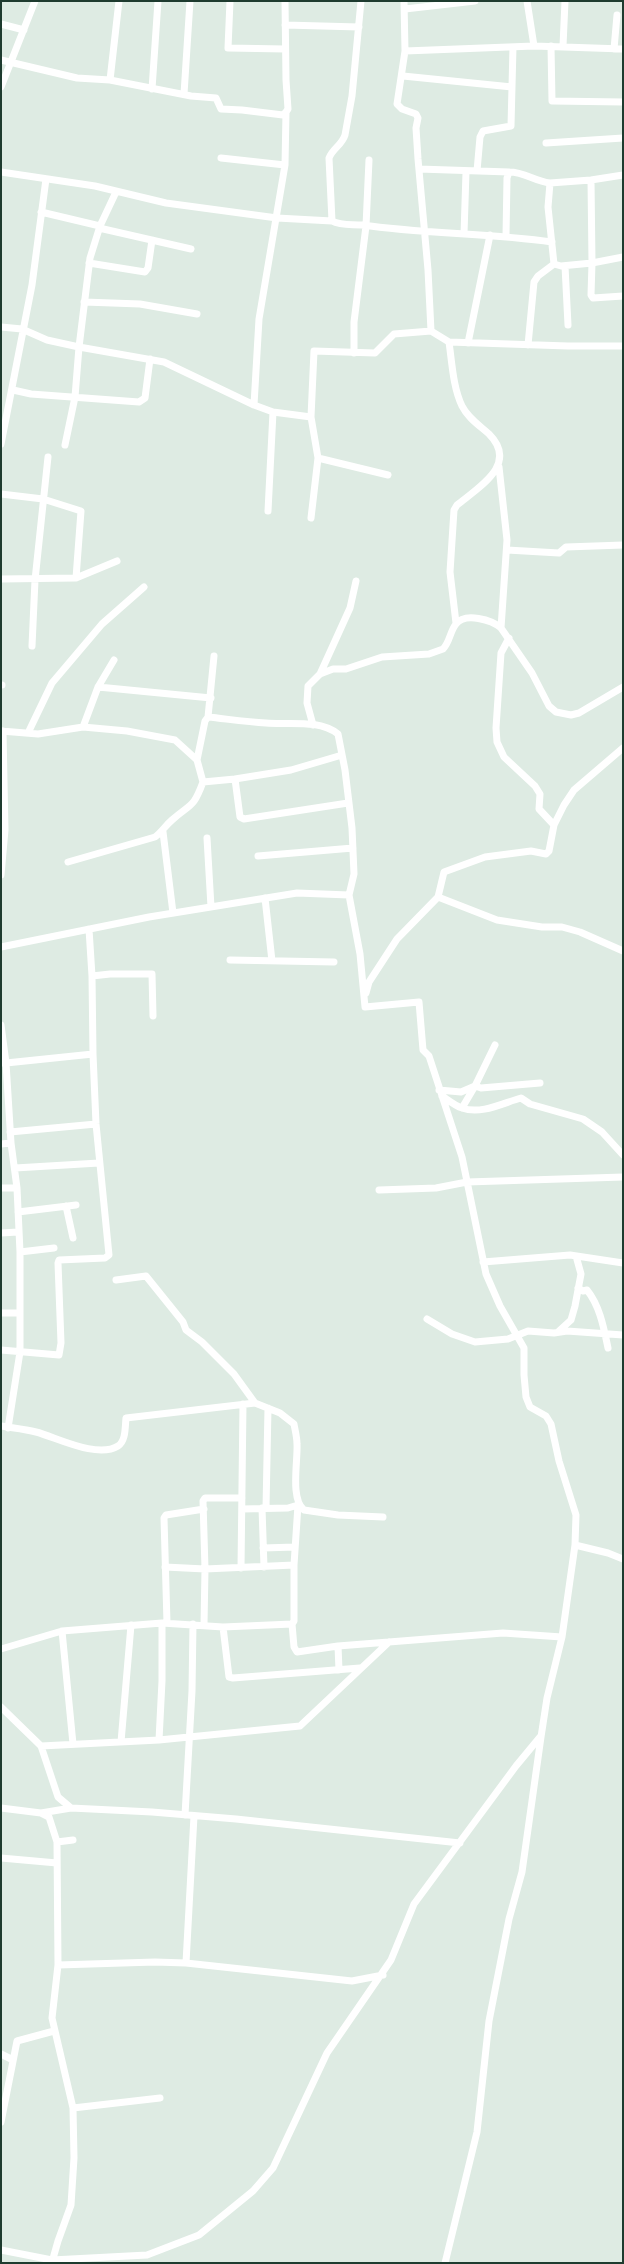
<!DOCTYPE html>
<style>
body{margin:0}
#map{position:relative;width:624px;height:2264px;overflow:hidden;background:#deebe3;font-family:Overpass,sans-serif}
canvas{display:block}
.frame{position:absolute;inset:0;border:2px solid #1e3b2f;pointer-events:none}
</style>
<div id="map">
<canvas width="624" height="2264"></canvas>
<div class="frame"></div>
</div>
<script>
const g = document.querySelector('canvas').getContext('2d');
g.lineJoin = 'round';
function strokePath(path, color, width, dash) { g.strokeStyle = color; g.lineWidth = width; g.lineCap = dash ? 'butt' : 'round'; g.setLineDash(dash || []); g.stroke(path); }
const street = new Path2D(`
 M230 1 228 48 285 49
 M361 1 352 96 345 135C342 145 333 148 329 158L332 221C341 226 352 224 362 225 425 234 489 233 552 242
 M404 1 405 51 397 104 402 109 416 114 418 118 416 128 418 159 428 270 431 331
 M527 1 534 46
 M405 9 475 1
 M1 24 24 30
 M285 25 359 27
 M551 46 552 101 623 102
 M563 46 565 1
 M614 49 617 15
 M405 51 534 46 623 49
 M1 60 77 78 110 80 191 96 216 98 221 109 242 110 283 115 286 112
 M403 76 512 87
 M110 80 119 1
 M1 87 35 1
 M152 89 158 1
 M184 94 190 1
 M546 143 623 138
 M221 158 285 165
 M419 169 509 172
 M477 171 480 137 483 131 511 126 513 47
 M1 172 95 186 166 203 277 218 332 221
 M623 175 591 180 550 183 548 207 554 264 561 266 592 263 591 295 593 298 623 296
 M591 180 592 263 623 257
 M116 192 100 226 90 258 79 347 164 362 254 405 273 412 311 417 314 351 375 353 394 334 431 331 449 342C452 363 453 387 462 406 468 418 479 425 489 434 519 464 479 487 457 505L454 510 450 572 456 623
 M41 212 100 226
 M99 228 191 249
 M464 234 466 172
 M506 236 507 178 509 172C525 172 534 181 550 183
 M89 263 145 272 148 268 152 240
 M565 266 568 325
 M84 302 140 304 197 314
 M1 327 22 329 47 340 79 347 75 397 65 445
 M449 342 568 346H623
 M468 343 490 235
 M528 345 534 282 538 276 554 264
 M354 353V322L366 226 369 160
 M13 390 31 394 139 402 145 398 150 359
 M254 405 259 319 285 165 286 112 288 109 286 80 285 1
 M311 417 318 458 388 475
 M1 444 32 285 46 179
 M499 467 507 540 501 628
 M1 494 43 499 81 511 76 578
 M268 511 273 412
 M311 518 318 458
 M507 550 559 553 566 547 623 545
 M1 579 76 578 117 561
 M509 638 501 653 496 728 497 742 504 757 535 786 540 794 539 809 554 825
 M32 646 35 580 48 457
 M320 674 350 608 356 581
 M1 685H2
 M98 687 211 698
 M208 717 214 656
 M313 725 307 703 308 686 320 674 333 669H346L382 657 429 654 443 649C450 642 450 631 456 624 465 612 492 620 501 628L532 673 549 706 556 712 571 715 579 713 623 687
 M83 727 98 687 114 660
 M1 731 38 734 83 727 127 731 175 740 197 760 203 782
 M28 733 52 683 102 624 144 587
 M342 755 291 770 235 779 240 817 244 819 348 803
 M197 760 205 721 208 717C227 719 247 722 266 723 289 725 319 719 338 734L345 770 352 828 354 874 349 895 360 954 365 1007 419 1002 423 1050 429 1056 462 1157 486 1274 500 1306 524 1348V1375L526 1397 530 1407 546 1416 551 1424 559 1461 576 1515 575 1545 562 1637 547 1698 541 1737 522 1872 509 1919 489 2021 477 2132 445 2263
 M163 832 173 913
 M207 838 211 907
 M258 856 353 848
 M68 862 155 837C162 832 165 826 172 820 191 803 193 809 203 782L235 779
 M1 875 5 830 3 731
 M438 897 497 920 542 927H562L580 932 623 951
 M265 898 272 961
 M89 929 92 976 93 1054
 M1 947 149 917 297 893 349 895
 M230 960 334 962
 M92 976 110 974H152L153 1016
 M366 993 369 982 397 939 438 897 444 872 485 857 531 851 546 854 549 851 554 825 564 805 574 790 623 748
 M1 1025 6 1063 93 1054 96 1124 109 1255 105 1258 59 1260 58 1263 61 1343 59 1355 1 1350
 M439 1090 461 1092 475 1086 481 1088 540 1083
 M442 1096C448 1100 455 1106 462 1108 481 1115 503 1103 521 1098L530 1104 583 1119 602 1132 623 1155
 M462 1108 475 1086 495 1045
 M10 1132 96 1124
 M11 1143 17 1188 20 1252 54 1248
 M1 1144 11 1143 6 1063H2
 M15 1168 99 1163
 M1 1188H17
 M379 1190 436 1188 467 1182 623 1177
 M66 1206 73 1238
 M18 1212 76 1205
 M1 1233 18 1232
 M483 1262 570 1255 623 1263
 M116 1280 146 1276 183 1322 186 1330 202 1342 234 1374 255 1403 280 1413 294 1424C295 1430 297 1437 297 1444 298 1461 290 1499 304 1510L338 1515 383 1517
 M578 1288 583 1291 587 1290C600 1306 604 1329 608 1348
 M1 1313H19
 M427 1319 452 1334 475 1342 508 1339 528 1331 554 1333 567 1331 623 1335
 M559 1331 571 1320 575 1306 581 1274 576 1256
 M1 1426C13 1428 25 1429 36 1432 56 1437 97 1459 118 1446 126 1441 125 1427 126 1418L255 1403
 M8 1428 20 1352V1252
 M262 1508 264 1567
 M266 1508 268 1408
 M575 1545 608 1553 623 1559
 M263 1548 295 1547
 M165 1567 205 1569 294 1565
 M241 1568 243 1404
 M167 1623 164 1518 166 1515 204 1509
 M292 1624 294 1647 297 1652 338 1646 503 1633 562 1637
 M204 1625 205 1569 203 1501 205 1498H242
 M223 1627 229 1677 233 1678 360 1668
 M62 1631 73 1744
 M338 1646 339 1670
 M1 1649 62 1631 162 1623 223 1627 292 1624 294 1621V1565L298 1505 288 1508 242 1509
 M1 1707 41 1746 58 1797 71 1808
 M159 1740 162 1681V1623
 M121 1742 131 1625
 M41 1746 159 1740 300 1726 389 1642
 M1 1808 41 1813 49 1817 57 1842 58 1965 52 2018 73 2108 74 2158 71 2205 58 2241 52 2262
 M41 1813 71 1808 152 1812 236 1819 460 1843
 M185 1815 192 1691 193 1624
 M57 1842 73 1840
 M1 1858 57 1863
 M186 1963 194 1816
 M58 1965 155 1962 186 1963 352 1981 383 1975
 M1 2054 13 2060
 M73 2108 160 2098
 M1 2122 17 2041 54 2031
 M1 2250 52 2260 147 2255 199 2235 253 2191 273 2168 327 2053 391 1960 414 1904 516 1766 540 1737`);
strokePath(street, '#fff', 7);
</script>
